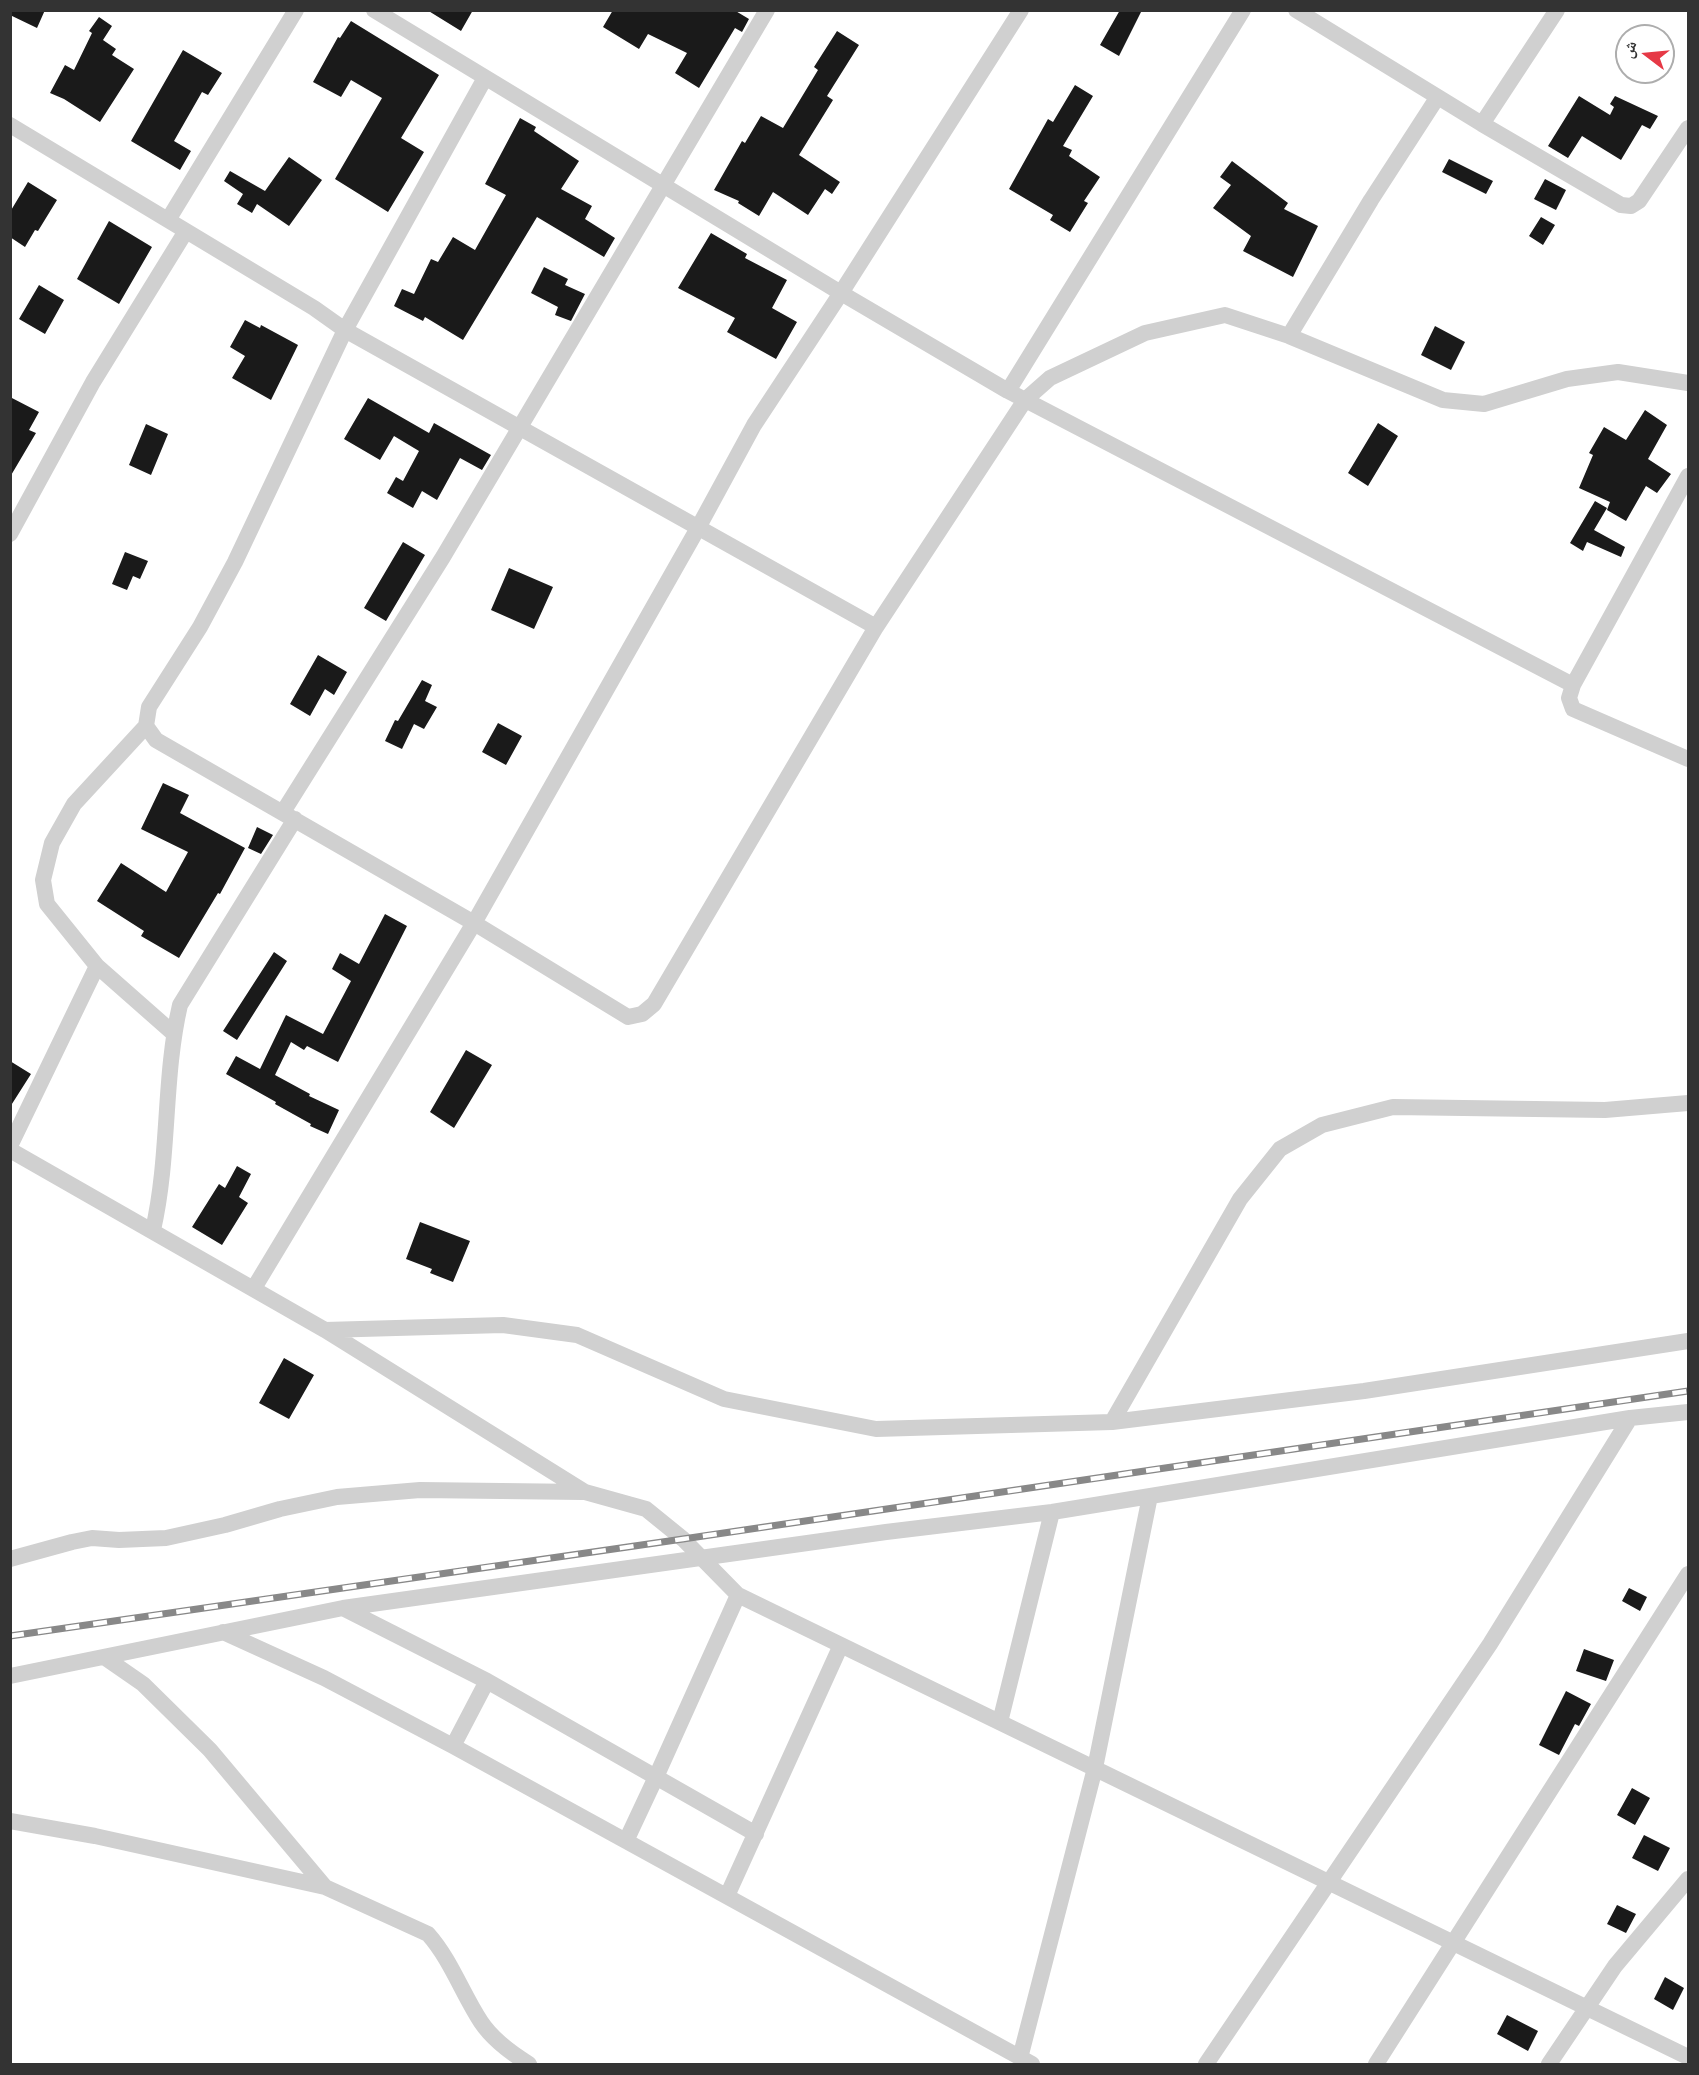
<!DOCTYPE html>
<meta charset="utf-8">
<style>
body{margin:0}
#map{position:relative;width:1699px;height:2075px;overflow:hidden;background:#fff;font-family:"Fira Sans Condensed","Noto Naskh Arabic",sans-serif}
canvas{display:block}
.frame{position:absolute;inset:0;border:12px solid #333;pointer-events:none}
.north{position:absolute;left:1615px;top:24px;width:60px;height:60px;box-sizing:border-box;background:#fff;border:2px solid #adadad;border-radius:50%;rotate:286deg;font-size:16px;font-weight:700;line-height:24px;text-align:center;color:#333}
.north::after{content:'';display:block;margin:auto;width:21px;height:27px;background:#e63946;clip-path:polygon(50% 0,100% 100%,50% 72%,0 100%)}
</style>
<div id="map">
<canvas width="1699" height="2075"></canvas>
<div class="frame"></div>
<div class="north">ش</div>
</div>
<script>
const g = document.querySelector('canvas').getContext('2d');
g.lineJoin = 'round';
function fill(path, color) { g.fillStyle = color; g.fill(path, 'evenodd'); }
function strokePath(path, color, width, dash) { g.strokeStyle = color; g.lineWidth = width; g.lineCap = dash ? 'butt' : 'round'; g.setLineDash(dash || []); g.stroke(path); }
const building = new Path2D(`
 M10 10H45L37 28 10 15Z
 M427 10H473L461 31Z
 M613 10H734L749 19 742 32 735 28 699 88 675 73 687 53 648 34 639 49 603 27Z
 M1120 10H1142L1119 56 1100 45Z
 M99 17 112 26 103 40 116 49 112 55 134 69 100 122 64 99 50 93 65 65 74 70 92 33 89 31Z
 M351 21 439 75 401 138 424 152 388 212 335 179 382 98 351 80 341 97 313 82 338 37 340 38Z
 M837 31 859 45 827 96 833 100 799 155 840 182 832 194 825 189 808 215 773 192 759 216 738 203 739 201 714 190 742 141 745 143 761 116 783 128 818 70 814 67Z
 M183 50 222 73 208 95 202 92 174 141 191 151 180 170 131 141Z
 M1075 85 1093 96 1063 146 1072 150 1069 156 1100 177 1084 201 1088 203 1070 232 1050 220 1053 215 1009 189 1048 119 1053 122Z
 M1579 96 1610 115 1614 107 1610 104 1615 96 1658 116 1650 129 1642 125 1621 160 1582 136 1568 158 1548 146Z
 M520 118 536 127 534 131 579 161 561 189 592 206 585 219 615 238 604 257 537 217 463 340 425 317 423 321 394 306 402 289 414 294 431 259 438 262 453 237 475 250 506 195 485 184Z
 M289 157 322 180 289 226 257 204 252 213 237 204 243 194 224 181 230 171 265 191Z
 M1449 159 1493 181 1486 194 1442 172Z
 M1232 161 1288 203 1284 209 1318 226 1293 277 1243 251 1251 236 1213 208 1231 185 1220 177Z
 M1545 179 1566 190 1556 210 1534 199Z
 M28 182 57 200 38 231 35 230 25 247 10 237V212Z
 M1541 217 1555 225 1543 245 1529 236Z
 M109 221 152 247 119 304 77 279Z
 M711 233 747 254 745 258 787 280 772 308 797 322 776 359 727 332 735 318 678 288Z
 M544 267 568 279 565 285 585 294 571 321 555 315 558 307 531 293Z
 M39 285 64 300 45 334 19 319Z
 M245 320 260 328 261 325 298 345 271 400 232 378 245 356 230 347Z
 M1435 326 1465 342 1451 370 1421 355Z
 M10 397 39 412 29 430 36 433 10 477Z
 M368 398 429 433 434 423 491 455 482 470 460 458 437 500 422 491 413 508 387 493 396 477 403 481 419 451 394 436 380 460 344 439Z
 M1645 410 1667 425 1648 459 1671 474 1657 493 1646 486 1626 521 1607 510 1610 502 1579 488 1593 455 1589 453 1604 427 1626 440Z
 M1378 423 1398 436 1368 486 1348 473Z
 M146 424 168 434 151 475 129 465Z
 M1595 501 1607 508 1594 530 1625 547 1621 557 1587 542 1583 551 1570 543Z
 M403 542 425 555 386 621 364 608Z
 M125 552 148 561 140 579 133 576 127 590 112 584Z
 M509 568 553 587 534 629 491 610Z
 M318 655 347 672 334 695 325 689 310 716 290 704Z
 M422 680 432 685 425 701 437 707 424 729 414 724 402 749 385 741 395 720 398 721Z
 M498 723 522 736 506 765 482 752Z
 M163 783 189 795 180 813 245 848 220 894 218 893 179 958 141 936 144 931 97 901 121 863 166 892 188 852 141 829Z
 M257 827 273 835 261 854 248 848Z
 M385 914 407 926 338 1062 307 1046 304 1050 291 1042 275 1075 310 1094 309 1096 339 1110 328 1134 310 1126 311 1124 275 1104 276 1102 226 1074 236 1056 260 1069 286 1015 323 1034 351 981 332 969 340 953 359 964Z
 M274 952 287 961 237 1040 223 1031Z
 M466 1050 492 1065 454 1128 430 1112Z
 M10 1061 31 1074 10 1107Z
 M237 1166 251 1174 239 1197 248 1203 222 1245 192 1227 219 1184 225 1188Z
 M420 1222 470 1241 453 1282 430 1273 432 1269 406 1259Z
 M284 1358 314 1375 289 1419 259 1403Z
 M1629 1588 1647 1597 1640 1611 1622 1601Z
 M1584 1649 1614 1660 1606 1681 1576 1671Z
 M1566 1691 1591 1704 1579 1726 1575 1724 1559 1755 1539 1745Z
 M1632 1788 1650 1798 1635 1825 1617 1815Z
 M1644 1835 1670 1848 1658 1871 1632 1858Z
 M1617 1905 1636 1914 1626 1933 1607 1924Z
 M1665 1977 1684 1988 1673 2010 1654 1999Z
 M1507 2015 1538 2031 1528 2051 1497 2034Z`);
const street = new Path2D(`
 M374 10 841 293 1008 391 1573 685
 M1296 10 1482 124 1557 10
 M485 78 345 330 235 562 200 627 149 707 146 726 156 740 474 923 628 1017 642 1014 654 1004 876 627
 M1482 124 1621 205 1631 206 1639 201 1688 128
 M10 125 314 308 345 330 876 627 1025 400 1050 378 1145 333 1225 315 1289 336 1443 400 1484 404 1567 379 1618 372 1688 383
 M168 220 296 10
 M1289 336 1371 200 1437 98
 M1008 391 1243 10
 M1688 476 1573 685 1569 698 1573 709 1688 759
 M10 534 93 382 186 231
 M146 726 74 804 52 843 43 880 47 904 97 966 173 1033
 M283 812 443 557 767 10
 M10 1146 97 966
 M10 1150 325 1330 503 1325 577 1335 724 1399 876 1429 1112 1422 1364 1391 1688 1341
 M153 1230C170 1156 163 1078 180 1005L295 819
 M254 1288 474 923 698 528 754 425 841 293 1021 10
 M325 1330 585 1492 646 1509 683 1539 738 1595 1688 2057
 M1112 1422 1240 1199 1280 1149 1322 1125 1393 1107 1605 1110 1688 1103
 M10 1559 72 1542 92 1538 119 1540 166 1538 225 1525 280 1509 337 1497 420 1490 583 1492
 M343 1608 487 1681 756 1834
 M223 1632 324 1678 453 1746 1032 2064
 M104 1657 143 1684 210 1750 325 1887
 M10 1676 343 1608 886 1532 1052 1512 1630 1418 1688 1412
 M1000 1722 1052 1512
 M453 1746 487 1681
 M10 1821 95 1836 325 1887 428 1934C451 1960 462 1993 481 2022 493 2040 511 2053 529 2064
 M626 1841 656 1777 738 1595
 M727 1896 841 1645
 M1020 2058 1095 1768 1150 1496
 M1206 2064 1490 1644 1630 1418
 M1376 2064 1688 1574
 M1549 2064 1615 1966 1688 1879`);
const rail = new Path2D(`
 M10 1636 683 1539 1688 1391`);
fill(building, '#1a1a1a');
strokePath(street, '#d0d0d0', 16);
strokePath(rail, '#888', 7);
strokePath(rail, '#fff', 4.5, [14]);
</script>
